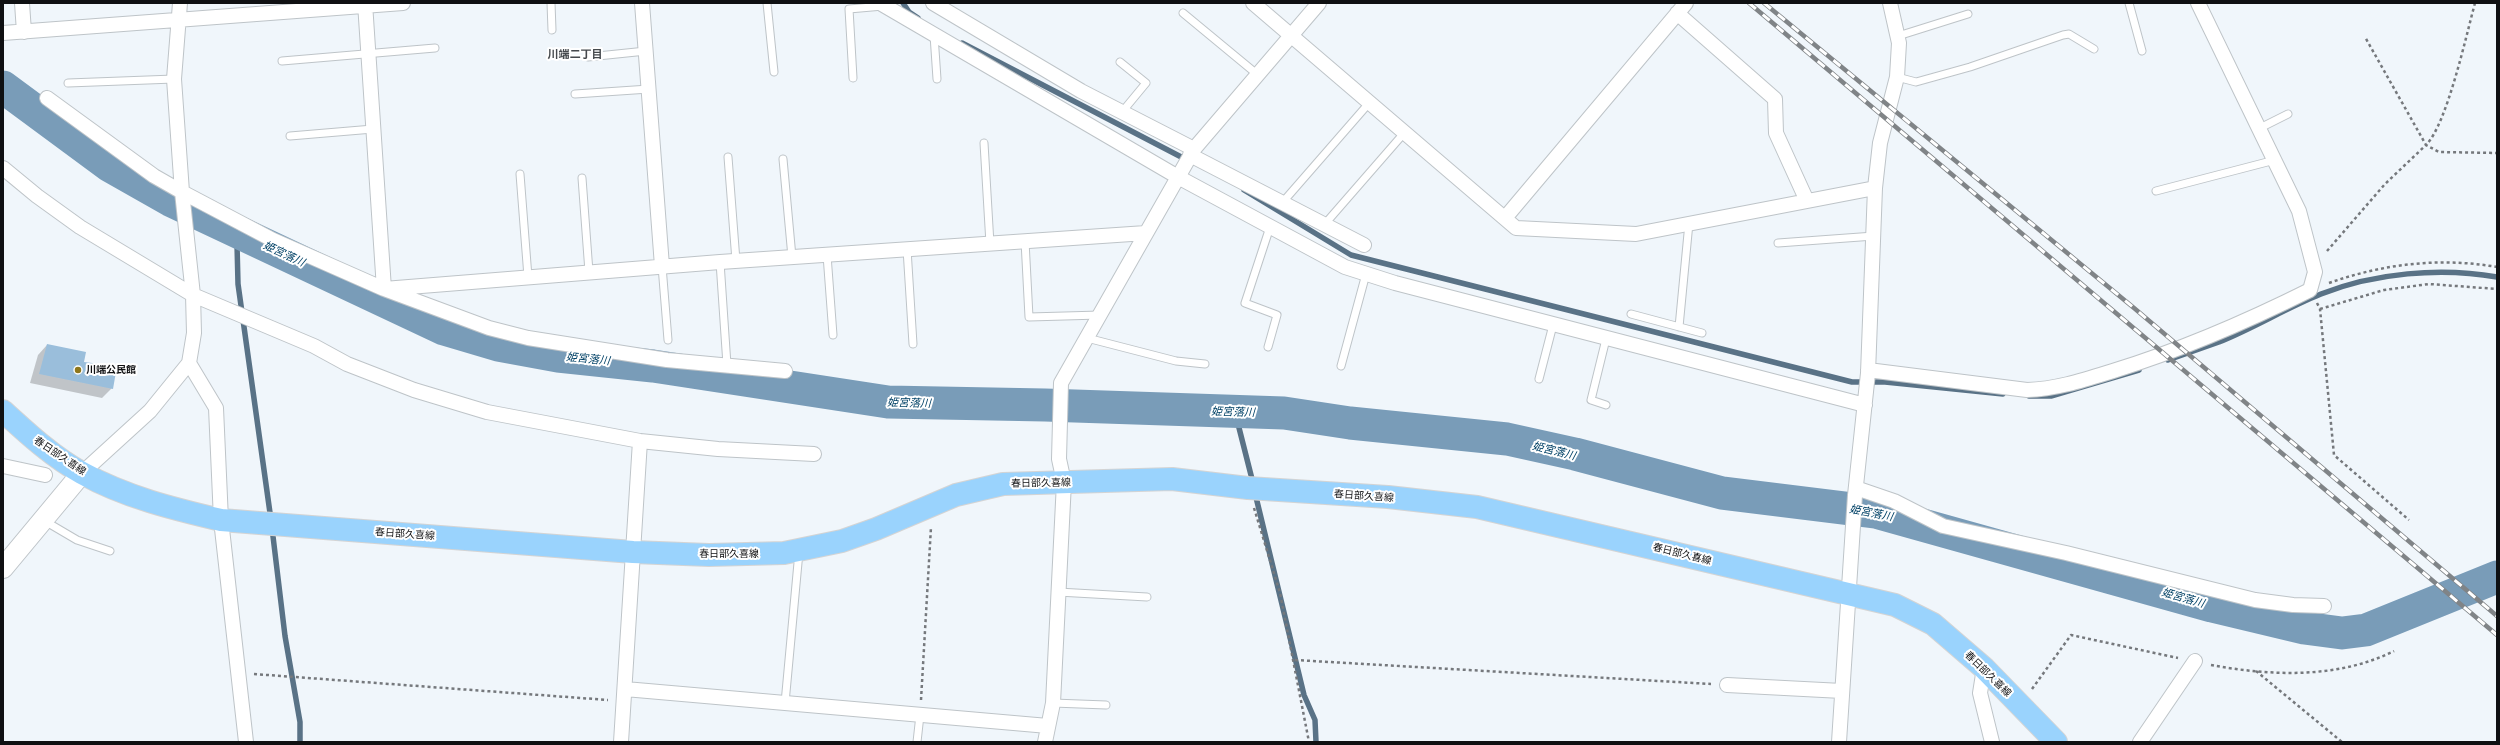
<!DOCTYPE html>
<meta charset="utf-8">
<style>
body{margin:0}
#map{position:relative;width:2500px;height:745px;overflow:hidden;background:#f0f6fb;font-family:"Asap Condensed",sans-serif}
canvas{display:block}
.frame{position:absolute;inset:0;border:4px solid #0f1012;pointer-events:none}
</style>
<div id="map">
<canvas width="2500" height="745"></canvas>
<div class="frame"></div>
</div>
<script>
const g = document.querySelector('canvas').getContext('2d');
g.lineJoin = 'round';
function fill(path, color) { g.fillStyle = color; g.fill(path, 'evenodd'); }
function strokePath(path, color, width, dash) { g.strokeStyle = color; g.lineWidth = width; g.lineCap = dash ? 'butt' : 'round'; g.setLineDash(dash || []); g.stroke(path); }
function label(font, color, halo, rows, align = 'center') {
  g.font = font + ' "Asap Condensed","Noto Sans JP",sans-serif'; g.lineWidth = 4; g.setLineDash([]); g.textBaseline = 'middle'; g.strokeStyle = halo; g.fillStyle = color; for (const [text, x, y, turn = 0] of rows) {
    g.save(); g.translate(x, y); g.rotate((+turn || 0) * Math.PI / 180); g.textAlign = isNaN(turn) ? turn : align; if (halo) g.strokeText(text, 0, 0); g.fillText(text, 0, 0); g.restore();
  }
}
const shadow = new Path2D(`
 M47 345 83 363 112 388 102 398 30 383 38 355Z`);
const stream = new Path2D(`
 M903 3 909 12 918 18
 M962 43 1187 160
 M1244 190 1351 255 1852 382H1885L2003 394
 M241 234 237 244 238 284 271 520
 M2168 360C2185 354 2202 348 2219 342 2254 328 2286 308 2321 294 2374 273 2440 267 2497 277
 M2029 396H2051L2139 370
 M1235 412 1253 483
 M1255 493 1304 695 1315 720 1316 742
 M272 528 285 636 300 722V742`);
const river = new Path2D(`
 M3 87 110 166 170 200 444 329 498 345 558 356 653 366 888 402 1045 405 1284 413 1350 423 1507 439 1575 454 1722 493 1876 512 2212 606 2304 628 2342 633 2366 630 2497 577`);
const building = new Path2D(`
 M47 344 86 352 84 362 117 366 113 389 39 374Z`);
const path = new Path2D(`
 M2475 3C2466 36 2447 124 2426 145L2439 152 2497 153
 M2327 251 2385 184 2426 145 2365 37
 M2329 283C2383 264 2439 257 2497 267
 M2317 303 2320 309 2334 455 2409 520
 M2320 309 2384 290 2429 284 2497 289
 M1254 508 1280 593 1309 742
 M1295 660 1711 684
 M2211 665C2271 676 2338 679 2394 651
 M2256 671 2342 742
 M254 674 608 700
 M2032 689 2071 635 2178 658
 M921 700 931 527`);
const lane = new Path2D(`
 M551 3 552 30
 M767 3 774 72
 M2129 3 2142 51
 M1183 13 1258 75
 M934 35 937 79
 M1898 36 1968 14
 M588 57 646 51
 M282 61 435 48
 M1120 62 1146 83 1122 112
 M1897 77 1916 82 1970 67 2063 35 2069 34 2094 49
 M853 78 849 9 883 6
 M68 83 174 79
 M575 94 649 89
 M2260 128 2288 114
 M290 136 373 129
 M984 143 990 244
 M728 157 736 261
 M783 159 792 257
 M520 174 528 277
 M582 178 589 272
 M2156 191 2275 160
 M1282 203 1370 102
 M1324 225 1405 132
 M1025 241 1029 317 1100 315
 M1778 243 1874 236
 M907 249 913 344
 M827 255 833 335
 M720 262 727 365
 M662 266 668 340
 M1631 314 1702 333
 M1679 327 1689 223
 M1087 338 1176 361 1205 364
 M1606 339 1591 400 1606 405
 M1268 347 1277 315 1245 303 1270 227
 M1341 366 1366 274
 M1539 379 1553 325
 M43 520 77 540 110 551
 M1058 592 1147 597
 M785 703 799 552
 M1053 703 1106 705
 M917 742 920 715`);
const street = new Path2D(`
 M22 3 24 32
 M365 3 384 289 720 262 1146 233
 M642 3 662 266
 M880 3 1178 177 1345 267 1395 283 1865 405
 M933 3 1081 91 1194 149
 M1253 3 1516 228 1636 234 1875 188
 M1677 13 1775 99 1776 133 1807 201
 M3 33 403 3
 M47 98 154 176 182 192 273 240 384 289 489 328 528 338 667 360 785 371
 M1190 155 1364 245
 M3 168 37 196 80 227 193 295 314 346 347 364 414 390 487 412 640 441 718 449 814 454
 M1505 218 1686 3
 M189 363 216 408 221 520 246 742
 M1868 370 2027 390C2057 389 2084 380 2113 371 2181 350 2246 322 2310 290L2315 272 2299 211 2198 3
 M3 466 45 475
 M82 473 150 411 189 363 194 333 193 295 182 192 174 79 180 3
 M1856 488 1894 501 1943 526 2066 553 2255 600 2293 605 2324 606
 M1984 668 1980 693 1992 742
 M1727 685 1842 691
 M625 689 1048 726
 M621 742 640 441
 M1045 742 1053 703 1064 482 1059 459 1061 383 1194 149 1319 3
 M1839 742 1855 495 1868 373 1875 188 1880 143 1897 77 1899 43 1890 3
 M2140 742 2195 661`);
const secondary = new Path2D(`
 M3 568 82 473`);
const primary = new Path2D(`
 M3 411C27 433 53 457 82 473 125 497 174 509 221 520L633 552 709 555 784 553 842 541 876 529 956 495 1003 484 1172 479 1248 488 1388 497 1477 507 1895 605 1933 624 1984 668 2056 742`);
const rail = new Path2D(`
 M1749 3 2497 635
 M1764 3 2134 308 2497 616`);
const markers = [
 [78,370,4,"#8f771c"]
];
const poiNames = [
 ["川端公民館",86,370]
];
const streetNames = [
 ["春日部久喜線",60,456,34],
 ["春日部久喜線",1041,483,-1],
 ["春日部久喜線",1364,496,4],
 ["春日部久喜線",405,534,4],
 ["春日部久喜線",729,554],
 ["春日部久喜線",1682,554,14],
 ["春日部久喜線",1988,674,44]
];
const neighbourhoodNames = [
 ["川端二丁目",575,55]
];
const waterNames = [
 ["姫宮落川",284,254,25],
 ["姫宮落川",588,359,6],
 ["姫宮落川",909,403,2],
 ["姫宮落川",1233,412,2],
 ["姫宮落川",1554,451,14],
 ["姫宮落川",1871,513,11],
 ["姫宮落川",2183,598,16]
];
fill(shadow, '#0003');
strokePath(stream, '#597286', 5.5);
strokePath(river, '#799cb8', 33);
fill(building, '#9abedb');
strokePath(lane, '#bec4c8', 9);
strokePath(street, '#bec4c8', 16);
strokePath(secondary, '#bec4c8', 22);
strokePath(primary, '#d4d4d4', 24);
strokePath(path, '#75787c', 2.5, [3, 3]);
strokePath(lane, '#fff', 7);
strokePath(street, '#fff', 14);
strokePath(secondary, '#fff', 20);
strokePath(primary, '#9ad3fd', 22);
strokePath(rail, '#808487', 4.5);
strokePath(rail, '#fff', 3, [9]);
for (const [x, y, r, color] of markers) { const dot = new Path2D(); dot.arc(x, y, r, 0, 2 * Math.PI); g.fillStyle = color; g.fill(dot); strokePath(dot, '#fff', 1.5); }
label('bold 10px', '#0f1012', '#fff', poiNames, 'left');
label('10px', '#0f1012', '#fff', streetNames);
label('bold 11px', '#45494d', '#fff', neighbourhoodNames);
label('italic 11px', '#004166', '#fff', waterNames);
</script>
